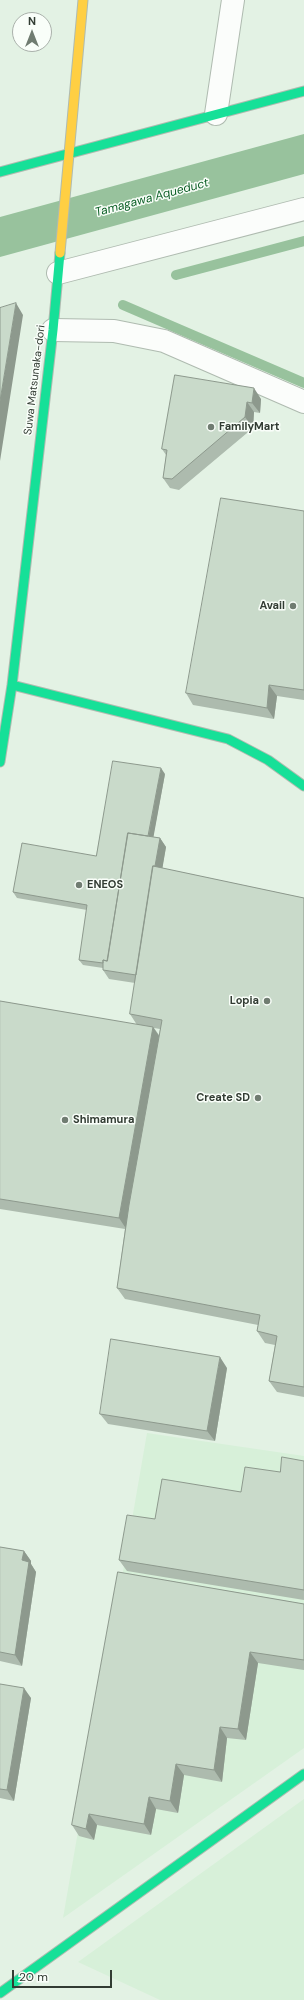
<!DOCTYPE html>
<style>
body{margin:0}
#map{position:relative;width:304px;height:2000px;overflow:hidden;background:#e3f2e4;font-family:"DM Sans",sans-serif}
canvas{display:block}
.north{position:absolute;left:12px;top:12px;width:40px;height:40px;box-sizing:border-box;background:#f9fef9;border:1px solid #a9b0aa;border-radius:50%;rotate:0deg;font-size:11px;font-weight:700;line-height:16px;text-align:center;color:#323c33}
.north::after{content:'';display:block;margin:auto;width:14px;height:18px;background:#707c71;clip-path:polygon(50% 0,100% 100%,50% 72%,0 100%)}
.scale{position:absolute;left:12px;top:1970px;width:100px;height:18px;box-sizing:border-box;border:2px solid #323c33;border-top:0;padding-left:5px;font-size:12px;line-height:14px;white-space:nowrap;color:#323c33;-webkit-text-stroke:3px #f9fef9;paint-order:stroke}
</style>
<div id="map">
<canvas width="304" height="2000"></canvas>
<div class="north">N</div>
<div class="scale">20 m</div>
</div>
<script>
const g = document.querySelector('canvas').getContext('2d');
g.lineJoin = 'round';
function fill(path, color) { g.fillStyle = color; g.fill(path, 'evenodd'); }
function strokePath(path, color, width, dash) { g.strokeStyle = color; g.lineWidth = width; g.lineCap = dash ? 'butt' : 'round'; g.setLineDash(dash || []); g.stroke(path); }
function label(font, color, halo, rows, align = 'center') {
  g.font = font + ' "DM Sans",sans-serif'; g.lineWidth = 3; g.setLineDash([]); g.textBaseline = 'middle'; g.strokeStyle = halo; g.fillStyle = color; for (const [text, x, y, turn = 0] of rows) {
    g.save(); g.translate(x, y); g.rotate((+turn || 0) * Math.PI / 180); g.textAlign = isNaN(turn) ? turn : align; if (halo) g.strokeText(text, 0, 0); g.fillText(text, 0, 0); g.restore();
  }
}
const built = new Path2D(`
 M147 1433 304 1456V1748L63 1918Z
 M304 1799V2000H160L78 1962Z`);
const water = new Path2D(`
 M304 134V174L0 257V217Z`);
const stream = new Path2D(`
 M176 275 304 241
 M123 305 304 383`);
const street = new Path2D(`
 M216 114 233 0
 M58 273 304 209
 M53 330 114 331 164 341 304 402`);
const fast = new Path2D(`
 M0 172 304 91
 M12 685 228 739 268 760 304 786
 M0 762 12 685 53 330 60 253
 M0 1993 304 1774`);
const slow = new Path2D(`
 M60 253 83 0`);
const wall = new Path2D(`
 M175 375 261 399 260 413 254 412 253 428 179 490 170 488 163 478 166 455 162 449Z
 M304 511V700L277 696 274 719 193 705 186 693Z
 M165 774 153 837 160 838 166 847 162 868 304 898V1397L277 1392 269 1381 275 1345 265 1343 257 1331 258 1325 125 1299 117 1288 125 1229 0 1209V1001L137 1025 130 1014 135 983 109 979 103 970V968L83 965 79 960 87 910 17 898 13 892 96 856ZM154 1028 160 1029 159 1035Z
 M227 1368 215 1441 108 1424 100 1414Z
 M304 1461V1600L127 1571 119 1560 155 1519 241 1492Z
 M0 1547 24 1551 31 1561V1564L36 1572 22 1666 0 1661Z
 M118 1572 304 1604V1670L258 1663 246 1740 227 1738 222 1782 184 1775 178 1813 156 1809 151 1835 97 1825 94 1840 79 1836 72 1825Z
 M0 1684 31 1698 14 1801 0 1798Z`);
const shadedWall = new Path2D(`
 M16 303 23 315 0 461V401Z
 M254 388 261 399 260 413 252 403Z
 M247 402 254 412 253 428 245 417Z
 M269 685 277 696 274 719 267 708Z
 M161 768 165 774 152 845 148 839Z
 M160 838 166 847 143 984 136 975Z
 M153 1027 161 1039 127 1230 119 1218Z
 M220 1357 227 1368 215 1441 207 1431Z
 M24 1551 31 1561V1564L36 1572 22 1666 15 1655 22 1560Z
 M250 1652 258 1663 246 1740 238 1729Z
 M24 1688 31 1698 14 1801 7 1790Z
 M220 1727 227 1738 222 1782 214 1770Z
 M176 1764 184 1775 178 1813 170 1801Z
 M149 1797 156 1809 151 1835 144 1824Z
 M89 1814 97 1825 94 1840 86 1829Z`);
const building = new Path2D(`
 M16 303 0 401V308Z
 M175 375 254 388 252 403 247 402 245 417 172 479 163 478 167 450 162 449Z
 M221 498 304 511V690L269 685 267 708 186 693Z
 M113 761 161 768 148 836 128 833 107 961 103 960V963L79 960 87 905 13 892 22 843 96 856Z
 M128 833 160 838 155 866H153L136 975 103 970V960L107 961Z
 M153 866 304 898V1387L269 1381 277 1336 257 1331 260 1315 117 1288 129 1205 162 1020 130 1014Z
 M0 1001 153 1027 119 1218 0 1199Z
 M111 1339 220 1357 207 1431 100 1414Z
 M282 1457 304 1461V1590L119 1560 127 1515 155 1519 162 1479 241 1492 245 1467 280 1472Z
 M0 1547 24 1551 22 1560 29 1562 15 1655 0 1652Z
 M118 1572 304 1604V1660L250 1652 238 1729 220 1727 214 1770 176 1764 170 1801 149 1797 144 1824 89 1814 86 1829 72 1825Z
 M0 1684 24 1688 7 1790 0 1789Z`);
const markers = [
 [211,427,4,"#707c71"],
 [293,606,4,"#707c71"],
 [79,885,4,"#707c71"],
 [267,1001,4,"#707c71"],
 [258,1098,4,"#707c71"],
 [65,1120,4,"#707c71"]
];
const streetNames = [
 ["Suwa Matsunaka-dori",35,380,-83]
];
const poiNames = [
 ["FamilyMart",219,427],
 ["Avail",285,606,"right"],
 ["ENEOS",87,885],
 ["Lopia",259,1001,"right"],
 ["Create SD",250,1098,"right"],
 ["Shimamura",73,1120]
];
const waterNames = [
 ["Tamagawa Aqueduct",152,198,-15]
];
fill(built, '#d7f0d9');
fill(water, '#98c29d');
strokePath(stream, '#98c29d', 10);
strokePath(street, '#afbbb0', 24);
strokePath(fast, '#afbbb0', 11);
strokePath(slow, '#afbbb0', 11);
strokePath(street, '#fbfdfb', 22);
strokePath(fast, '#16e098', 9);
strokePath(slow, '#ffcf43', 9);
fill(wall, '#adbbae');
fill(shadedWall, '#8d998d');
fill(building, '#c9daca');
strokePath(building, '#8d998d', 1);
for (const [x, y, r, color] of markers) { const dot = new Path2D(); dot.arc(x, y, r, 0, 2 * Math.PI); g.fillStyle = color; g.fill(dot); strokePath(dot, '#f9fef9', 1.5); }
label('11px', '#323c33', '#f9fef9', streetNames);
label('bold 11px', '#323c33', '#f9fef9', poiNames, 'left');
label('italic 12px', '#085d23', '#f9fef9', waterNames);
</script>
